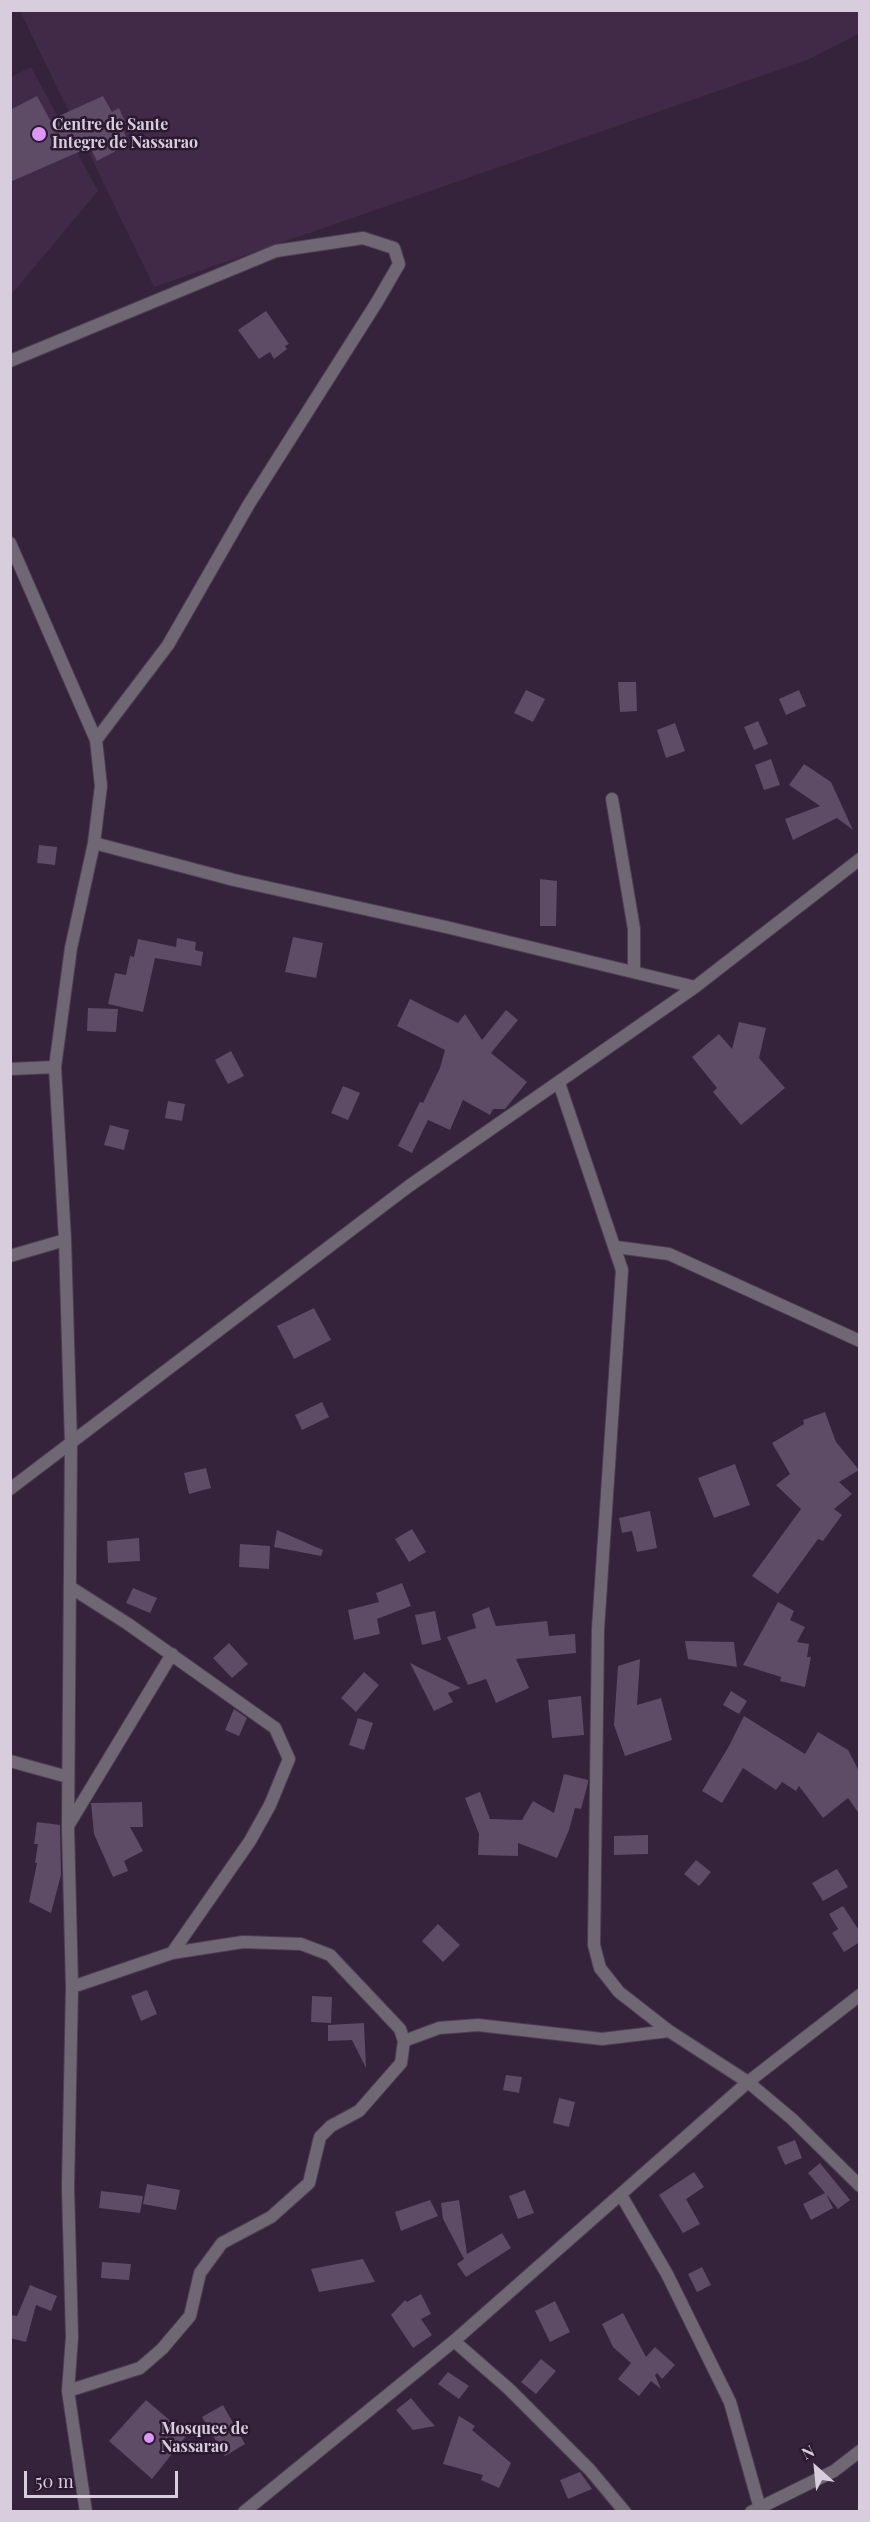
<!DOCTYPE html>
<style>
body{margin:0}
#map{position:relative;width:870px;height:2522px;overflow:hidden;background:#34233b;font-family:"Playfair Display",serif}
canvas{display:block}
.frame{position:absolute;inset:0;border:12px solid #d8cddd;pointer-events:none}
.north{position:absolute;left:786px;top:2438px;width:60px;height:60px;-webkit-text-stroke:4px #2a1931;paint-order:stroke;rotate:333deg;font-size:16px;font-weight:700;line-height:24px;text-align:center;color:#d8cddd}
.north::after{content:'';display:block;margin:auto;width:21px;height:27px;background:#d8cddd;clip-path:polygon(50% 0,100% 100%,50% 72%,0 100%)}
.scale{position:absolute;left:24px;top:2471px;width:154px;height:27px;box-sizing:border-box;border:3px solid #d8cddd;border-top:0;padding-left:8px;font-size:18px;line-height:21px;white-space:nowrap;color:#d8cddd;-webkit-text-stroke:4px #2a1931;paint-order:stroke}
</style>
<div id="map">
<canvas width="870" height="2522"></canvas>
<div class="frame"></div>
<div class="north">N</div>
<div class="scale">50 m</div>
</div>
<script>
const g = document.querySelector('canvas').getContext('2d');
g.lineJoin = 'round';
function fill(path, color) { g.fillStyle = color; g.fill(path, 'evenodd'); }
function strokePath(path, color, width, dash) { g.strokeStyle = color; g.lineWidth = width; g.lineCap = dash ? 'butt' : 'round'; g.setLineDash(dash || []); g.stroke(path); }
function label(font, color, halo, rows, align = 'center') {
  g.font = font + ' "Playfair Display",serif'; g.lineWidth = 5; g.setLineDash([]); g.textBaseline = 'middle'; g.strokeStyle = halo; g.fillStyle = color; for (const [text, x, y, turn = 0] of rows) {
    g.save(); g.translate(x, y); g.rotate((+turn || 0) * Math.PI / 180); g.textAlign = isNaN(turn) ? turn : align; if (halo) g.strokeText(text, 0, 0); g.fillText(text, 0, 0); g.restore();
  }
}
const built = new Path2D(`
 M859 10 860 33 807 60 154 287 20 11Z
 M31 67 98 191 11 295V77Z`);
const building = new Path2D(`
 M37 96 50 120 103 96 112 112 119 108 126 124 122 127 129 144 97 161 90 147 10 182V110Z
 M266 311 289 344 285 346 287 349 274 359 270 352 259 359 238 330Z
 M618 682H636L637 711 620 712Z
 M526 690 545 699 533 722 514 713Z
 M799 690 806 706 786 715 779 699Z
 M758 721 768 744 754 750 744 727Z
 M675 723 685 751 666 758 657 730Z
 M771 759 780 785 764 790 755 765Z
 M804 764 831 782 853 830 837 818 793 840 785 819 820 806 789 785Z
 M39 845 57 847 55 865 37 863Z
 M540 879 557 881 556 926H540Z
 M293 937 323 943 316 978 285 972Z
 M177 938 196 942 195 950 203 952 201 966 155 958 143 1012 108 1004 115 973 126 975 130 956 134 957 138 939 176 947Z
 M410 999 458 1023 465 1014 482 1040 506 1010 518 1020 491 1053 527 1082 505 1109H493L490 1115 463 1100 450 1130 428 1120 412 1153 398 1146 420 1102 423 1103 440 1068 445 1050 397 1026Z
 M88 1008 118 1009 116 1032 87 1031Z
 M739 1022 766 1028 759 1058 785 1088 741 1125 713 1092 717 1088 692 1057 719 1034 732 1049Z
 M231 1051 244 1076 228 1084 215 1060Z
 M343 1086 360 1093 348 1120 331 1113Z
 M168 1101 185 1104 182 1121 165 1118Z
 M110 1125 129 1130 124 1150 104 1145Z
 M314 1308 331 1340 294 1359 277 1326Z
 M322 1402 329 1417 302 1430 295 1415Z
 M825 1412 836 1442 859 1470 839 1482 852 1494 834 1509 842 1515 823 1541 818 1539 778 1594 752 1576 801 1509 776 1485 790 1474 772 1443 804 1424 803 1420Z
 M735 1464 750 1505 714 1518 698 1478Z
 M206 1468 211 1488 189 1494 184 1473Z
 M650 1511 657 1548 637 1552 632 1531 622 1533 619 1518Z
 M412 1529 426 1552 409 1562 395 1539Z
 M277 1530 323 1550 321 1556 274 1547Z
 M139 1538 140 1561 108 1563 107 1541Z
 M240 1544 270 1546 269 1569 239 1567Z
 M402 1583 411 1606 377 1619 380 1634 354 1640 348 1610 379 1602 376 1593Z
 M133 1588 157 1598 150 1613 126 1603Z
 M778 1602 794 1611 790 1620 805 1627 797 1642 809 1644 807 1657H811L805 1687 780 1681 781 1677 743 1665Z
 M489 1607 496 1626 547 1621 549 1636 575 1634 576 1653 516 1659 529 1688 496 1703 486 1679 468 1685 447 1637 476 1628 472 1614Z
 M435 1611 441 1640 422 1645 415 1615Z
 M685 1641 734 1642 737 1667 688 1659Z
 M229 1643 248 1664 232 1678 213 1658Z
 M640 1659 637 1705 661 1698 672 1740 625 1756 614 1725 618 1666Z
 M410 1663 461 1688 448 1693 453 1702 434 1711Z
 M364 1672 379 1685 356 1712 341 1698Z
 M731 1691 747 1701 739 1714 723 1705Z
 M581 1696 584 1735 552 1738 548 1700Z
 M234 1709 247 1718 239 1736 225 1730Z
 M744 1716 805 1754 818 1732 848 1750 860 1773V1815L848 1798 823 1818 799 1786 796 1791 782 1782 776 1790 743 1768 722 1803 702 1791 729 1746Z
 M358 1718 373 1723 364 1750 349 1745Z
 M564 1774 588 1780V1783L581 1809 575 1808 569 1830 557 1858 518 1843V1856L478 1855 479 1834 465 1798 480 1792 490 1819 522 1820 533 1801 554 1813Z
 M142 1802 143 1827H130L143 1851 124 1861 128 1871 113 1877 94 1834 91 1803Z
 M37 1822 60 1825 61 1875 51 1913 29 1902 37 1863H35L38 1844H34Z
 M648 1835V1854L614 1855V1836Z
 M696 1860 711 1872 699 1886 684 1874Z
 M837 1869 848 1887 823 1901 812 1883Z
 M843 1906 860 1932V1942L844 1952 832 1933 838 1929 829 1914Z
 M438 1924 460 1945 443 1962 422 1941Z
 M147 1990 157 2014 141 2021 131 1996Z
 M312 1996 332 1997 331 2023 311 2022Z
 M364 2023 366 2068 352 2040 328 2041V2025Z
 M506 2075 522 2077 519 2093 503 2090Z
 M559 2098 575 2102 569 2127 553 2123Z
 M795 2140 802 2158 785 2165 777 2147Z
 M820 2163 850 2200 838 2209 826 2194 833 2208 811 2220 803 2204 825 2193 808 2173Z
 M694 2172 704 2187 686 2199 700 2224 683 2233 659 2195Z
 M147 2184 180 2190 176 2210 143 2204Z
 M525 2190 534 2213 518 2219 509 2196Z
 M101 2191 143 2196 140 2213 99 2208Z
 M430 2200 438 2216 401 2231 395 2212Z
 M459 2200 467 2254 502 2233 511 2248 466 2277 457 2264 464 2259 443 2219 441 2203Z
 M363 2259 375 2282 319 2292 311 2269Z
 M102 2262 131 2264 129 2280 101 2278Z
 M702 2267 711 2285 697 2292 688 2274Z
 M30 2285 57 2296 51 2311 36 2305 26 2342 10 2338V2315L17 2316Z
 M421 2294 431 2314 421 2319 432 2335 413 2348 391 2315 405 2300 407 2302Z
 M555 2301 570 2332 550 2342 535 2311Z
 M623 2313 646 2357 655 2347 675 2365 662 2379 657 2373 655 2375 661 2389 651 2381 639 2396 618 2379 631 2363 613 2347 602 2324Z
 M541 2359 556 2371 536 2394 521 2382Z
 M448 2372 469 2386 459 2399 438 2384Z
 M411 2398 424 2414 435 2426 413 2430 396 2410Z
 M146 2400 187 2435 152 2479 109 2441Z
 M223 2405 245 2444 225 2456 202 2417Z
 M459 2416 475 2426 472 2430 511 2463 499 2488 481 2480 483 2475 443 2464Z
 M580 2472 592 2489 568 2499 560 2480Z`);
const minor = new Path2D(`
 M10 361 276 251 363 238 394 248 399 264 377 302 249 504 168 645 96 740
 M10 543 96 740 101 786 94 843 71 948 55 1067 65 1240 71 1443 68 1827 72 1987 68 2187 72 2337 68 2391 86 2512
 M612 799 634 929V971
 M94 843 234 880 446 927 695 987
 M10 1069 55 1067
 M559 1083 622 1270 598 1629 594 1945 600 1968 619 1992 669 2031 748 2082 792 2119 860 2186
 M616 1247 669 1254 860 1341
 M10 1256 65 1240
 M10 1489 409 1186 695 987 860 859
 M70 1587 128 1624 275 1728 289 1759 270 1805 250 1841 172 1953
 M10 1761 68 1777
 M68 1826 172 1654
 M404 2041 439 2028 478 2025 602 2039 669 2031
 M621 2195 667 2274 730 2402 761 2512
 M454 2341 509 2389 590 2470 625 2512
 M68 2391 140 2368 162 2349 190 2316 200 2273 222 2243 271 2217 309 2183 320 2137 331 2126 359 2111 401 2063 404 2041 400 2029 330 1955 301 1944 243 1942 172 1953 72 1987
 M244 2512 454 2341 748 2082 860 1995
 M751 2512 834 2471 860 2451`);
const markers = [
 [39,134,8,"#db99f5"],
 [149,2438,6,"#db99f5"]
];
const poiNames = [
 ["Centre de Sante",52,125],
 ["Integre de Nassarao",52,143],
 ["Mosquee de",161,2429],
 ["Nassarao",161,2447]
];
fill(built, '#402a48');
fill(building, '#5e4b66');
strokePath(minor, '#4e3e55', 14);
strokePath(minor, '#706774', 12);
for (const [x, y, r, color] of markers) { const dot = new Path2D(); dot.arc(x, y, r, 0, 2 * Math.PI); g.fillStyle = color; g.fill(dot); strokePath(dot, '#2a1931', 2); }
label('bold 16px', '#d8cddd', '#2a1931', poiNames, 'left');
</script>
